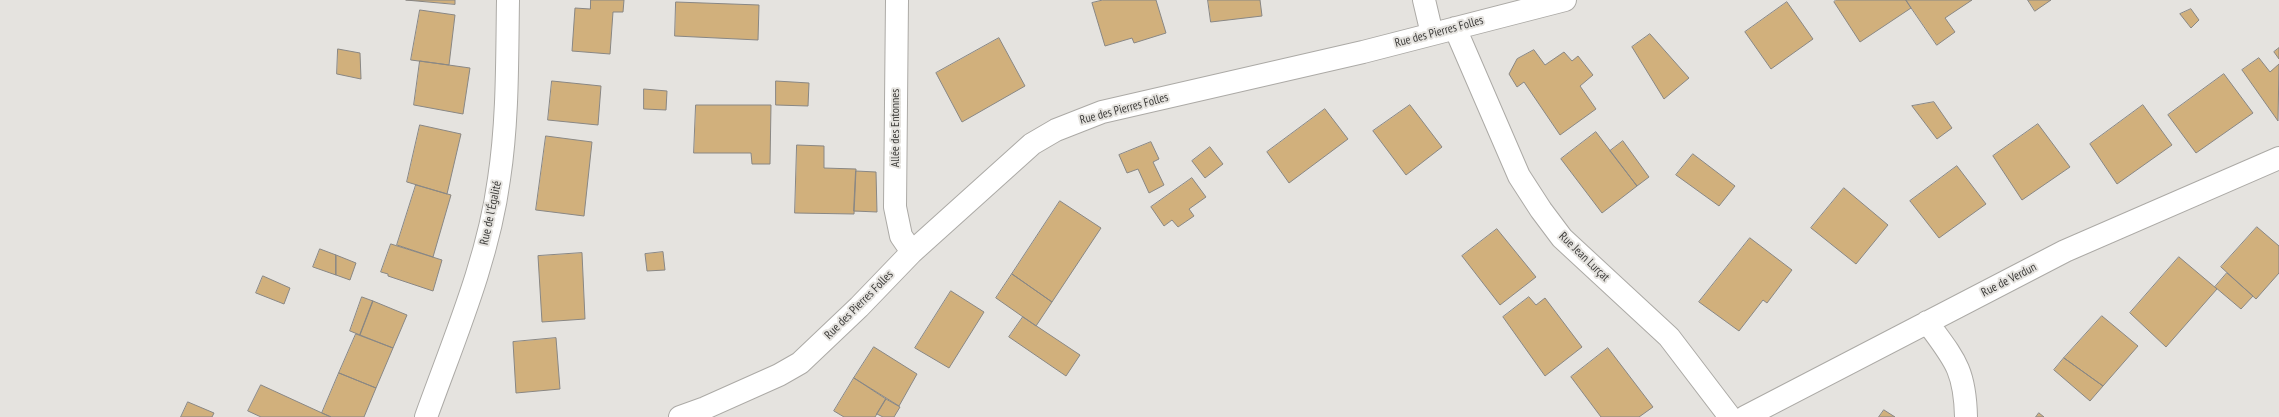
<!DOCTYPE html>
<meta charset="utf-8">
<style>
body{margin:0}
canvas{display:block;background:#e5e3df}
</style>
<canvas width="2279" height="417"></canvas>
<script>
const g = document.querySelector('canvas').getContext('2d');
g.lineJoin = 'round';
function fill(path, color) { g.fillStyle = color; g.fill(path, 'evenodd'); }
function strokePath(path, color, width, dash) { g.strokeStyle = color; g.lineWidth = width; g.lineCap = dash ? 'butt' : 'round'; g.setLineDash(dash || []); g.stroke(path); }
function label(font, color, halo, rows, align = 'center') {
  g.font = font + ' "PT Sans Narrow",sans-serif'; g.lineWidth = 4; g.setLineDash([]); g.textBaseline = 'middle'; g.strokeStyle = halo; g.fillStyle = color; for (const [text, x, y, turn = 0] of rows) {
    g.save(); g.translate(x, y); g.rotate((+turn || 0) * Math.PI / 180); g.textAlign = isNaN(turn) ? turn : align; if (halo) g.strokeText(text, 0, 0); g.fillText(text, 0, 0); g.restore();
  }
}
const building = new Path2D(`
 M406 0H455V4Z
 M591 0H624L623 12H613L610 54 572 51 575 8 590 9Z
 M1103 0H1156L1166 33 1134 43 1132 38 1105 46 1092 3Z
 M1208 0H1260L1262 16 1211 22Z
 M1836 0H1906L1911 8 1860 42 1834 2Z
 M1906 0H1972L1945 18 1955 32 1937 45Z
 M2028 0H2051L2035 11Z
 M676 2 759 5 758 40 675 36Z
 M1787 2 1813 39 1771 69 1745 32Z
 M2191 9 2199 20 2191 28 2180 14Z
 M420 10 455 15 449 65 411 60Z
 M1650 34 1689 78 1664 99 1632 47Z
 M999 38 1025 86 962 122 936 73Z
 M2279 48V59L2274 52Z
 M338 49 360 53 361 79 337 74Z
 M1534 50 1545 65 1564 52 1572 61 1578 56 1593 75 1580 86 1596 109 1560 135 1524 82 1517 87 1509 74 1517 59Z
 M2259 58 2270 72 2279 64 2278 121 2242 70Z
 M420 61 470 68 463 114 414 105Z
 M2224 74 2253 113 2196 153 2168 115Z
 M552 81 601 86 598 125 548 120Z
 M776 81 809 83 808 106 776 105Z
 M644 89 667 91 666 110 644 109Z
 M1934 102 1952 128 1937 139 1912 106Z
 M696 105H771L770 164H752L751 153H694Z
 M1410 105 1442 147 1406 175 1373 131Z
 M2143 105 2172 145 2117 184 2090 144Z
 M1325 109 1348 139 1289 183 1267 152Z
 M2038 124 2070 167 2022 200 1993 156Z
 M420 125 461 134 447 194 407 182Z
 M1596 132 1637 186 1602 213 1561 159Z
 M546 136 592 142 584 216 536 210Z
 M1623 141 1649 177 1637 186 1610 151Z
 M1151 142 1159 159 1153 162 1164 185 1149 193 1138 169 1127 173 1119 155Z
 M797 145 824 146V168L856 169 854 214 795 213Z
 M1210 147 1223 164 1205 178 1192 161Z
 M1693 154 1735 186 1719 206 1676 175Z
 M1957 166 1986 204 1939 238 1910 201Z
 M856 171 876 172 877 212 854 211Z
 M1192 178 1206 197 1189 209 1194 216 1178 227 1172 220 1164 226 1151 207Z
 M416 185 451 195 433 257 397 245Z
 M1844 188 1888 225 1856 264 1811 228Z
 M1060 201 1101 228 1052 302 1012 274Z
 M2257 227 2279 246V273L2256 299 2221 267Z
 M1497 229 1536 277 1500 305 1462 256Z
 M1750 238 1792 270 1767 303 1763 300 1739 331 1699 302Z
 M391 244 442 260 433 291 388 276V274L381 272Z
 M320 249 336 255V275L313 267Z
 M663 252 665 270 647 271 645 254Z
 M582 253 585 319 542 322 538 256Z
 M336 255 356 263 350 280 336 275Z
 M2179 257 2217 289 2166 347 2130 313Z
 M2227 273 2253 296 2241 309 2215 287Z
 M1012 274 1052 302 1036 326 996 298Z
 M263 276 290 288 284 304 256 293Z
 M951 291 984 312 949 368 915 348Z
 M362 297 373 301 360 335 350 331Z
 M1529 297 1536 305 1545 298 1582 347 1545 376 1503 317Z
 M373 301 407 315 393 348 360 335Z
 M2102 316 2138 346 2103 386 2064 358Z
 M1023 317 1080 355 1066 376 1009 337Z
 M356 334 393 348 376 388 339 373Z
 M556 338 560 389 516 393 513 342Z
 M874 347 917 374 899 406 854 378Z
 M1608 348 1653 407 1639 417H1601L1571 377Z
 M2064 358 2103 386 2090 401 2054 370Z
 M339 373 376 388 364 417H331L322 413Z
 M854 378 886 399 875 417H844L834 411Z
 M261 385 322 413 331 417H261L248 411Z
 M886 399 900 407 894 417H883L877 414Z
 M188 402 214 413 212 417H181Z
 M1884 410 1895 417H1879Z
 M2039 413 2044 417H2036Z`);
const minor = new Path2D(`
 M897 0 895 207 901 236 912 252
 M1424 0 1432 34
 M1455 28 1519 176 1541 210 1562 238 1669 337 1730 417
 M1927 322C1954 359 1965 369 1966 417
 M426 417C454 339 488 261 499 179 508 120 507 59 508 0
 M680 417 705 408 779 375 800 363 859 307 912 252 1032 144 1056 130 1102 112 1363 52 1565 0
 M1745 417 2065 251 2279 158`);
const streetNames = [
 ["Rue des Pierres Folles",1439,32,-15],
 ["Rue des Pierres Folles",1124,109,-15],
 ["Allée des Entonnes",896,128,-90],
 ["Rue de l'Égalité",491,213,-78],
 ["Rue Jean Lurçat",1584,257,44],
 ["Rue de Verdun",2009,280,-27],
 ["Rue des Pierres Folles",859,305,-45]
];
fill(building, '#d1b07c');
strokePath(building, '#898784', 1);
strokePath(minor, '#acaaa6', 24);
strokePath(minor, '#fff', 22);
label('12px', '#3d3c3a', '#e5e3df', streetNames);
</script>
